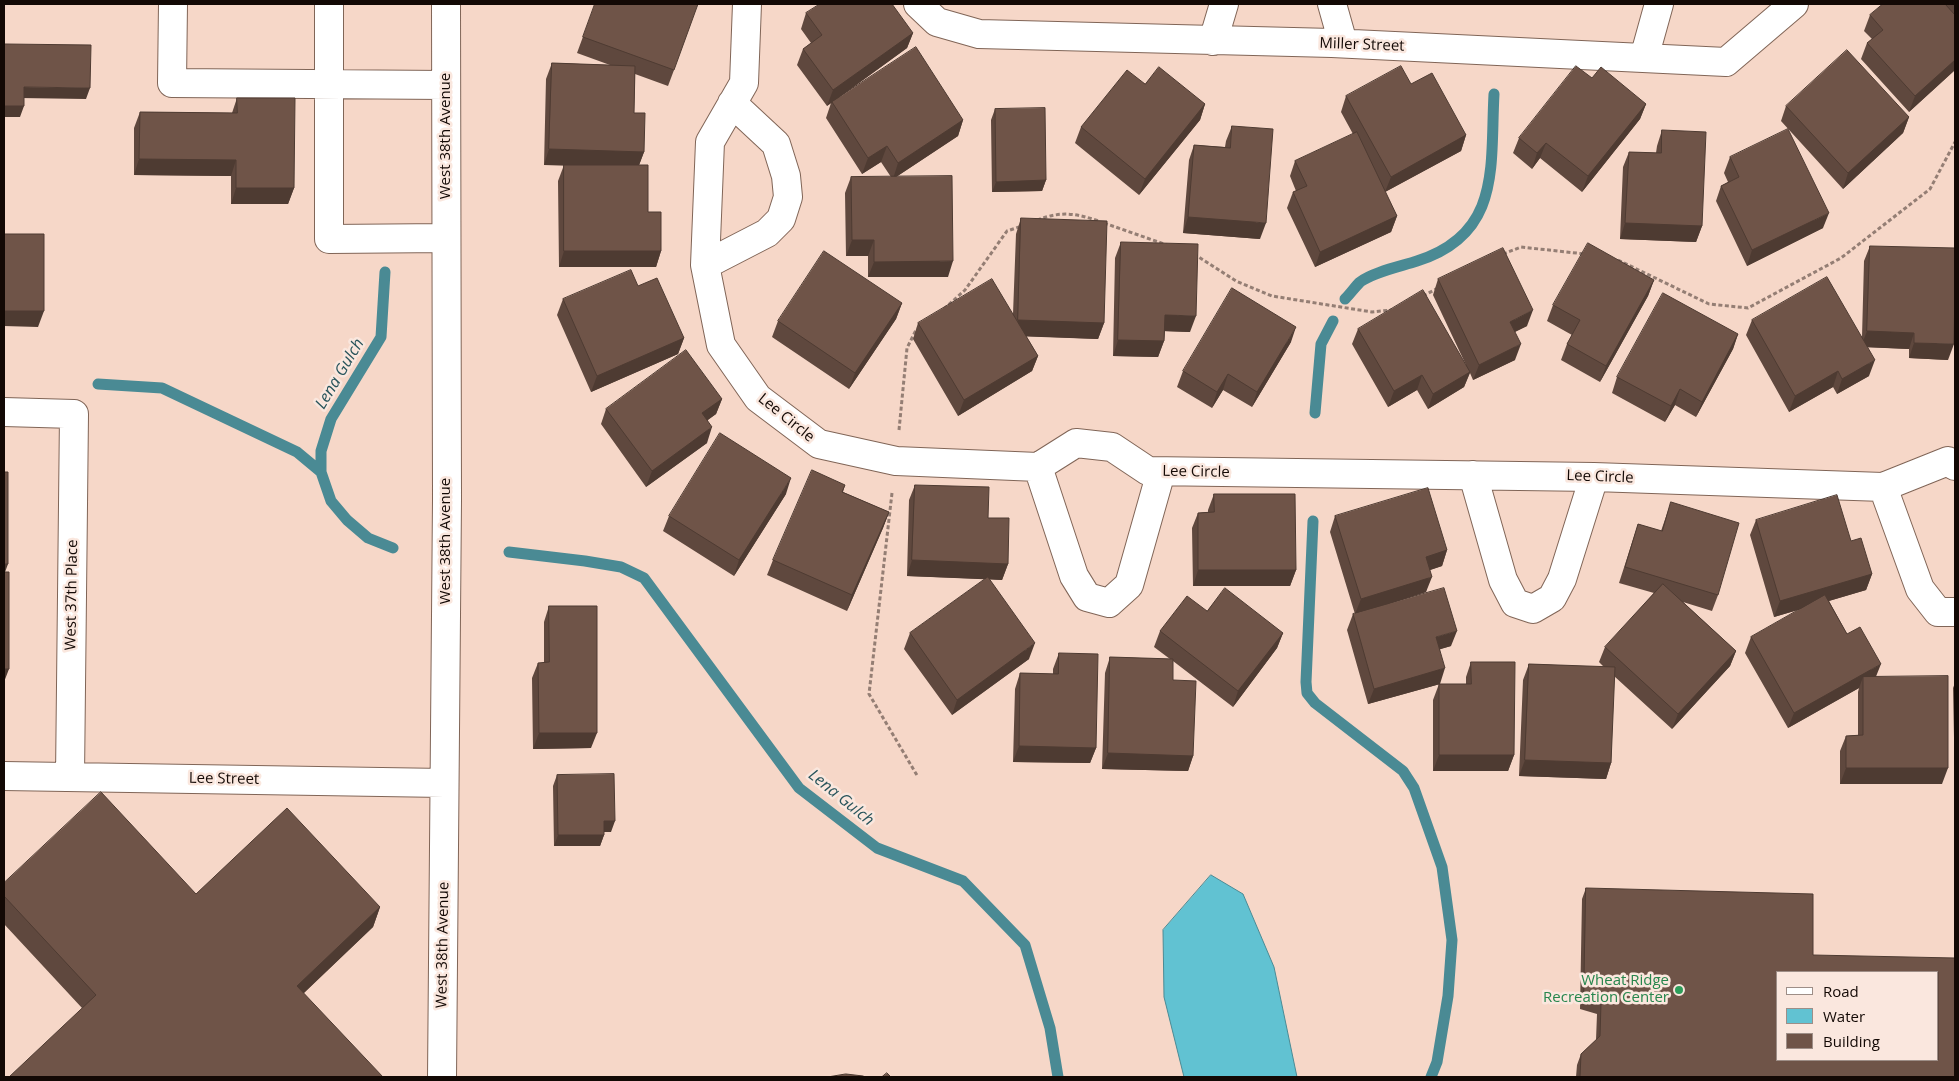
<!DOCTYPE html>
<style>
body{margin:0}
#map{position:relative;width:1959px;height:1081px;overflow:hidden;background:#f6d7c8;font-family:"Open Sans",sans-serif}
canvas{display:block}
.frame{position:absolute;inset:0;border:5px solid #130905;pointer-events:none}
.legend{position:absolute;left:1776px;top:971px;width:162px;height:90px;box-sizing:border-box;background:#fae7de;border:1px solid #9e8e87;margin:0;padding:6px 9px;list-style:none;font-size:15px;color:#130905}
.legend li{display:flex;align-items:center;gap:10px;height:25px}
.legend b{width:25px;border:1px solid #9e8e87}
</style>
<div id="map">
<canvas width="1959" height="1081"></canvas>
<div class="frame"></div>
<ul class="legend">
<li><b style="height:6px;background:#fff"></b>Road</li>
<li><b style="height:14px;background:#61c2d2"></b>Water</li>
<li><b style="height:14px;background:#6f5448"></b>Building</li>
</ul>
</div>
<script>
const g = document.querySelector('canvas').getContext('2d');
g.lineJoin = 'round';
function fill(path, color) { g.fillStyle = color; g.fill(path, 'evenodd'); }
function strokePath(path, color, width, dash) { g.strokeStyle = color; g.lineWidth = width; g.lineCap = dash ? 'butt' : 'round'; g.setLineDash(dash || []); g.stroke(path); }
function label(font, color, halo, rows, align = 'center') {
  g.font = font + ' "Open Sans",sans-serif'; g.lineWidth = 5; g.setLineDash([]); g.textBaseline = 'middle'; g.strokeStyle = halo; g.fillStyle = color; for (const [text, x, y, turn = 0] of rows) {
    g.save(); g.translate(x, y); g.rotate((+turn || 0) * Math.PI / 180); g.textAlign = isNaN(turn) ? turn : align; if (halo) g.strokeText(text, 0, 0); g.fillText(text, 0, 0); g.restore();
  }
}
const water = new Path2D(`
 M1211 875 1243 894 1274 967 1297 1077H1184L1164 997 1163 930Z`);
const stream = new Path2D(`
 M385 272 381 337 331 419 321 451V472L331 501 347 520 368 538 393 548
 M1345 299C1350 294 1355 287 1360 282 1373 272 1402 266 1417 261 1502 234 1490 166 1494 94
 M98 384 162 388 297 452 321 472
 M1315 413 1321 344 1333 321
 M1313 521 1306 682 1307 693 1315 703 1403 771 1414 788 1442 867 1452 940 1448 996 1437 1062 1431 1077
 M509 552 585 561 621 567 644 578 799 788 877 848 963 881 1025 945 1050 1028 1058 1077`);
const path = new Path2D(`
 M1037 220C1062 211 1074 213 1099 221
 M1104 223 1167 245
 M1194 254 1236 281 1272 296 1372 312 1391 310
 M1503 254 1521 247 1585 254
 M1618 260 1709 304 1748 308 1841 258 1930 189 1955 142
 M1423 296 1438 288
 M944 309 965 290 1007 231 1022 226
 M899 430 907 348 916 330 919 328
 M892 493 869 694 918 777`);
const minor = new Path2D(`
 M173 4 172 83 446 85
 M329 4V239L446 238
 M747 4 744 83 710 142 705 265 721 345 758 398 819 444 896 461 1038 467 1076 443 1112 447 1148 471 1594 477 1883 487 1948 461 1955 466
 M918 4 937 22 979 34 1332 43 1726 62 1794 4
 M1332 4 1343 43
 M1213 41 1224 4
 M1644 58 1659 4
 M705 265 767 233 781 219 788 197 786 176 776 144 732 103
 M4 412 74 414 70 777
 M1038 467 1074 576 1087 597 1109 603 1129 585 1161 472
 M1473 475 1503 580 1515 603 1533 609 1552 598 1562 579 1594 477
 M1883 487 1920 589 1938 612H1955
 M4 776 444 783
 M442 1077 447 500 446 4`);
const wall = new Path2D(`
 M595 4 674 70 668 86 635 74 634 113 644 152 639 165 648 212 661 251 656 267H559L558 181 564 165H544L546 79 552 63 610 65 577 53Z
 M1883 4H1955V70L1909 112 1861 59 1867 43 1872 39 1864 31 1870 15Z
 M806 13 913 33 907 48 840 97 963 120 958 136 896 177 948 277H868V256H846L845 193 851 177H891L881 162 862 174 826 118 831 103 827 106 797 65 803 49 811 43 801 29Z
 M1592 78 1646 104 1640 119 1582 192 1540 158 1532 169 1513 153 1519 138Z
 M1145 84 1205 104 1200 120 1139 195 1075 143 1081 127Z
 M1411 84 1466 135 1461 151 1385 192 1397 216 1391 232 1315 267 1287 208 1293 192 1296 191 1290 176 1295 161 1353 134 1341 112 1346 96Z
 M237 98 294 188 288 204H231V176L134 175V128L140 112 232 113Z
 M1786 106 1909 117 1903 133 1843 189 1781 121Z
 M995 109 1046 180 1042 191 992 192 991 120Z
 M1232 126 1260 239 1183 233 1189 160 1194 145 1225 147 1226 141Z
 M1662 130 1702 226 1696 242 1620 239 1623 167 1629 152 1656 153 1657 146Z
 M1730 157 1823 228 1747 266 1716 201 1721 186 1728 182 1724 173Z
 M1021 218 1104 323 1098 339 1026 336 1038 356 1032 371 958 416 913 339 918 323 1013 314 1016 234Z
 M1121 242 1190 332 1165 331 1164 341 1158 357 1113 356 1115 258Z
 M1870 246 1948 360 1909 358V349L1867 347 1869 376 1837 394 1833 387 1789 412 1746 335 1752 320 1862 337 1864 261Z
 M1438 279 1527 326 1515 332V360L1473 380 1470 373 1464 387 1428 409 1417 390 1388 407 1352 344 1358 329 1466 365 1433 295Z
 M1654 280 1648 296 1600 382 1561 360 1567 344 1572 335 1547 321 1553 305Z
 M638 286 684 338 678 354 591 392 557 315 563 299Z
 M902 303 896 319 849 389 772 337 778 321Z
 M1738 334 1733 349 1696 417 1675 405 1665 422 1612 393 1617 377Z
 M1291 342 1252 407 1223 390 1212 408 1177 387 1183 371Z
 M722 399 716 414 708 420 707 443 646 487 601 424 606 409Z
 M845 485 843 492 889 512 883 528 847 611 767 575 773 560Z
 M915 485 988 518 1008 564 1002 580 989 579 1029 659 952 715 904 649 910 633 985 579 907 576 909 500Z
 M786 494 734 576 663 531 669 516Z
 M1214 494 1296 570 1290 586H1193L1192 528 1198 513 1208 512V510Z
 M1671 502 1718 595 1712 611 1683 602 1736 651 1730 666 1672 729 1614 676 1611 763 1606 779 1519 776 1523 680 1529 664 1604 667 1599 662 1605 647 1654 593 1619 583 1638 524 1661 531Z
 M1335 516 1447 550 1442 566 1430 570 1426 592 1390 604 1451 646 1440 649V684L1368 704 1347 630 1353 614H1355L1330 532Z
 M1756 520 1851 541 1872 574 1866 590 1829 601 1847 634 1876 677 1942 784H1840V751L1846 736 1858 735V692L1859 688 1788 728 1745 653 1751 637 1801 609 1774 617 1750 535Z
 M549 606 591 748 533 749 532 678 538 663H544V622Z
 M1207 611 1283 633 1277 648 1233 707 1173 661V680L1193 756 1188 771 1102 769 1105 673 1110 657 1170 659 1154 647 1160 631Z
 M1059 653 1096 748 1090 763 1013 762 1015 689 1020 673 1053 674V669Z
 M1471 662 1514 755 1508 771H1433V700L1439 684H1466V677Z
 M1955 683V787L1953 688Z
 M557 775 611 832H604V835L600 846H554L553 786Z
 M4 883 196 894 380 907 373 927 304 993 82 1008 4 924Z
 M1586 888 1813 955 1955 1077H1576L1577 1065 1581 1054 1596 1040 1597 1014 1580 1009 1582 899Z`);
const shadedWall = new Path2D(`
 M913 33 907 48 827 106 833 90Z
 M1955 60V70L1909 112 1915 96Z
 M24 87 90 88 86 99 20 98Z
 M1205 104 1200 120 1139 195 1145 179Z
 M1646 104 1640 119 1582 192 1588 176Z
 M4 106H24L20 117H4Z
 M1909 117 1903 133 1843 189 1848 173Z
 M963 120 958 136 893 179 898 163Z
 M1466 135 1461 151 1385 192 1391 177Z
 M1546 143 1540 158 1532 169 1537 153Z
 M887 146 881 162 862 174 868 158Z
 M549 149 644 152 638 168 544 165Z
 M139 159 236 160 231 176 134 175Z
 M1046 180 1042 191 992 192 996 182Z
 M236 188H294L288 204H231Z
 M1829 213 1823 228 1747 266 1752 250Z
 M1397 216 1391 232 1315 267 1320 252Z
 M1188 217 1266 223 1260 239 1183 233Z
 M1625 223 1702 226 1696 242 1620 239Z
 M852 240H874L868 256H846Z
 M564 251H661L656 267H559Z
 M953 261 948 277H868L874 262Z
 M1654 280 1648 296 1600 382 1606 366Z
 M902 303 896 319 849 389 855 373Z
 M1533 310 1527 326 1504 337 1510 322Z
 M4 311H44L38 327 4 326Z
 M1165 315 1196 316 1190 332 1160 331Z
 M1018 320 1104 323 1098 339 1013 336Z
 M1296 327 1291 342 1252 407 1257 392Z
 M1867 331 1914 333 1909 349 1861 347Z
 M1738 334 1733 349 1696 417 1702 402Z
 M684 338 678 354 591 392 597 376Z
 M1118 340 1164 341 1158 357 1113 356Z
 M1914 343 1954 344 1948 360 1909 358Z
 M1521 344 1515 360 1473 380 1479 365Z
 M1038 356 1032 371 958 416 964 400Z
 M1875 360 1869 376 1837 394 1842 379Z
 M1838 371 1833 387 1789 412 1795 396Z
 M1470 372 1464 387 1428 409 1433 394Z
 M1228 374 1223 390 1212 408 1217 392Z
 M1422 375 1417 390 1388 407 1394 391Z
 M1680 389 1675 405 1665 422 1671 406Z
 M722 399 716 414 696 428 702 413Z
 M712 427 707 443 646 487 652 471Z
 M791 478 786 494 734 576 739 560Z
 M889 512 883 528 847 611 852 595Z
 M1447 550 1442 566 1421 573 1426 557Z
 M912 560 1008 564 1002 580 907 576Z
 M4 564H8L4 575Z
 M1198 570H1296L1290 586H1193Z
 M1872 574 1866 590 1774 617 1780 601Z
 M1432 577 1426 592 1355 614 1361 599Z
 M1457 631 1451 646 1431 652 1436 637Z
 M1283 633 1277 648 1233 707 1238 691Z
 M1035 643 1029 659 952 715 957 700Z
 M1736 651 1730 666 1672 729 1678 714Z
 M1881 664 1875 679 1863 677 1859 688 1788 728 1794 713Z
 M1445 668 1440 684 1368 704 1374 689Z
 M4 669H9L4 682Z
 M539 733H597L591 748 533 749Z
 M1019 746 1096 748 1090 763 1013 762Z
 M1108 753 1193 756 1188 771 1102 769Z
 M1439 755H1514L1508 771H1433Z
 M1525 760 1611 763 1606 779 1519 776Z
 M1846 768H1948L1942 784H1840Z
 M604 821H615L611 832H600Z
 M558 835H604L600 846H554Z
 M380 907 373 927 290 1006 297 986Z`);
const building = new Path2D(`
 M595 4H698L674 70 583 37Z
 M820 4H892L913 33 833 90 803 49 822 35 806 13Z
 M1883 4H1945L1955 15V60L1915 96 1867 43 1883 30 1870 15Z
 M4 44 91 45 90 88 24 87V106H4Z
 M916 47 963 120 898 163 887 146 868 158 832 102Z
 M1847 50 1909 117 1848 173 1786 106Z
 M552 63 635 66 634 113H645L644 152 549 149Z
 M1401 66 1411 84 1432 73 1466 135 1391 177 1346 96Z
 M1576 66 1592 78 1601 67 1646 104 1588 176 1546 143 1537 153 1519 138Z
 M1159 67 1205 104 1145 179 1081 127 1127 70 1145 84Z
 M237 98H295L294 188H236V160L139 159 140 112 237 113Z
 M1045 108 1046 180 996 182 995 109Z
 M1232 126 1273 129 1266 223 1188 217 1194 145 1230 148Z
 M1788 129 1829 213 1752 250 1721 186 1739 177 1730 157Z
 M1662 130 1706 132 1702 226 1625 223 1629 152 1661 153Z
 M1357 132 1397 216 1320 252 1293 192 1307 186 1295 161Z
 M564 165H648V212H661V251H564Z
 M952 176 953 261 874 262V240H852L851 177Z
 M1021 218 1107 221 1104 323 1018 320Z
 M4 234H44V311H4Z
 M1121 242 1198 244 1196 316 1165 315 1164 341 1118 340Z
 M1588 243 1654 280 1606 366 1567 344 1580 320 1553 305Z
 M1870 246 1955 248V286L1954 344 1914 343V333L1867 331Z
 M1503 248 1533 310 1510 322 1521 344 1479 365 1438 279Z
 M824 251 902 303 855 373 778 321Z
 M631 270 638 286 657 278 684 338 597 376 563 299Z
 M1827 277 1875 360 1842 379 1838 371 1795 396 1752 320Z
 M992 279 1038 356 964 400 918 323Z
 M1232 288 1296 327 1257 392 1228 374 1217 392 1183 371Z
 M1423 290 1470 372 1433 394 1422 375 1394 391 1358 329Z
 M1663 293 1738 334 1702 402 1680 389 1671 406 1617 377Z
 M686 350 722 399 702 413 712 427 652 471 606 409Z
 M720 433 791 478 739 560 669 516Z
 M812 470 845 485 842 492 889 512 852 595 773 560Z
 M4 472H8V564H4Z
 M915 485 989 487 988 518H1009L1008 564 912 560Z
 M1428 488 1447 550 1426 557 1432 577 1361 599 1335 516Z
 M1214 494H1295L1296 570H1198V513L1214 512Z
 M1837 495 1851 541 1861 538 1872 574 1780 601 1756 520Z
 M1671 502 1739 523 1718 595 1625 567 1638 524 1662 531Z
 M4 572H9V669H4Z
 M988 577 1035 643 957 700 910 633Z
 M1663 584 1736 651 1678 714 1605 647Z
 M1225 588 1283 633 1238 691 1160 631 1187 596 1207 611Z
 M1444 588 1457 631 1436 637 1445 668 1374 689 1353 614Z
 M1825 595 1847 634 1860 627 1881 664 1794 713 1751 637Z
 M549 606H597V733H539L538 663 549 662Z
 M1059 653 1098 654 1096 748 1019 746 1020 673 1058 674Z
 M1110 657 1173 659V680L1196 681 1193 756 1108 753Z
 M1471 662H1515L1514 755H1439V684H1471Z
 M1529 664 1615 667 1611 763 1525 760Z
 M1948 676V768H1846V736L1863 735V677Z
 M614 774 615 821H604V835H558L557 775Z
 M101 792 196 894 287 808 380 907 297 986 383 1077H9L96 995 4 896V883Z
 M1586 888 1813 894V955L1955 958V1077H1580L1581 1054 1600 1036 1601 1003 1584 998ZM1778 972H1938V1060H1778Z
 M887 1073 891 1077H882Z
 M846 1074 863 1076 865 1077H828Z`);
const markers = [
 [1679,990,5,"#2e9e5b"]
];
const streetNames = [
 ["Miller Street",1362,45,2],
 ["West 38th Avenue",446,136,-90],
 ["Lee Circle",786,418,39],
 ["Lee Circle",1196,472,1],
 ["Lee Circle",1600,477,2],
 ["West 38th Avenue",446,541,-90],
 ["West 37th Place",72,595,-89],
 ["Lee Street",224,779,1],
 ["West 38th Avenue",443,945,-89]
];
const leisureNames = [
 ["Wheat Ridge",1669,981],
 ["Recreation Center",1669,998]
];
const waterNames = [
 ["Lena Gulch",340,374,-59],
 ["Lena Gulch",841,798,39]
];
fill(water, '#61c2d2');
strokePath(water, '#4a8a94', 1);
strokePath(stream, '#4a8a94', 11);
strokePath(minor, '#806557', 30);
strokePath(path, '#947e74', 3, [4, 2.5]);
strokePath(minor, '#fff', 28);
fill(wall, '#5f483e');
fill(shadedWall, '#4e3b32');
fill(building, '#6f5448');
strokePath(building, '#4e3b32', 1);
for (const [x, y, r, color] of markers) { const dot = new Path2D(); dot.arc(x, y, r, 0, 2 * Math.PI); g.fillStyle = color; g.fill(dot); strokePath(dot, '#fae7de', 2); }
label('15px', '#130905', '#fae7de', streetNames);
label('15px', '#27864d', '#fae7de', leisureNames, 'right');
label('italic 16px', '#28545b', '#fae7de', waterNames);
</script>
